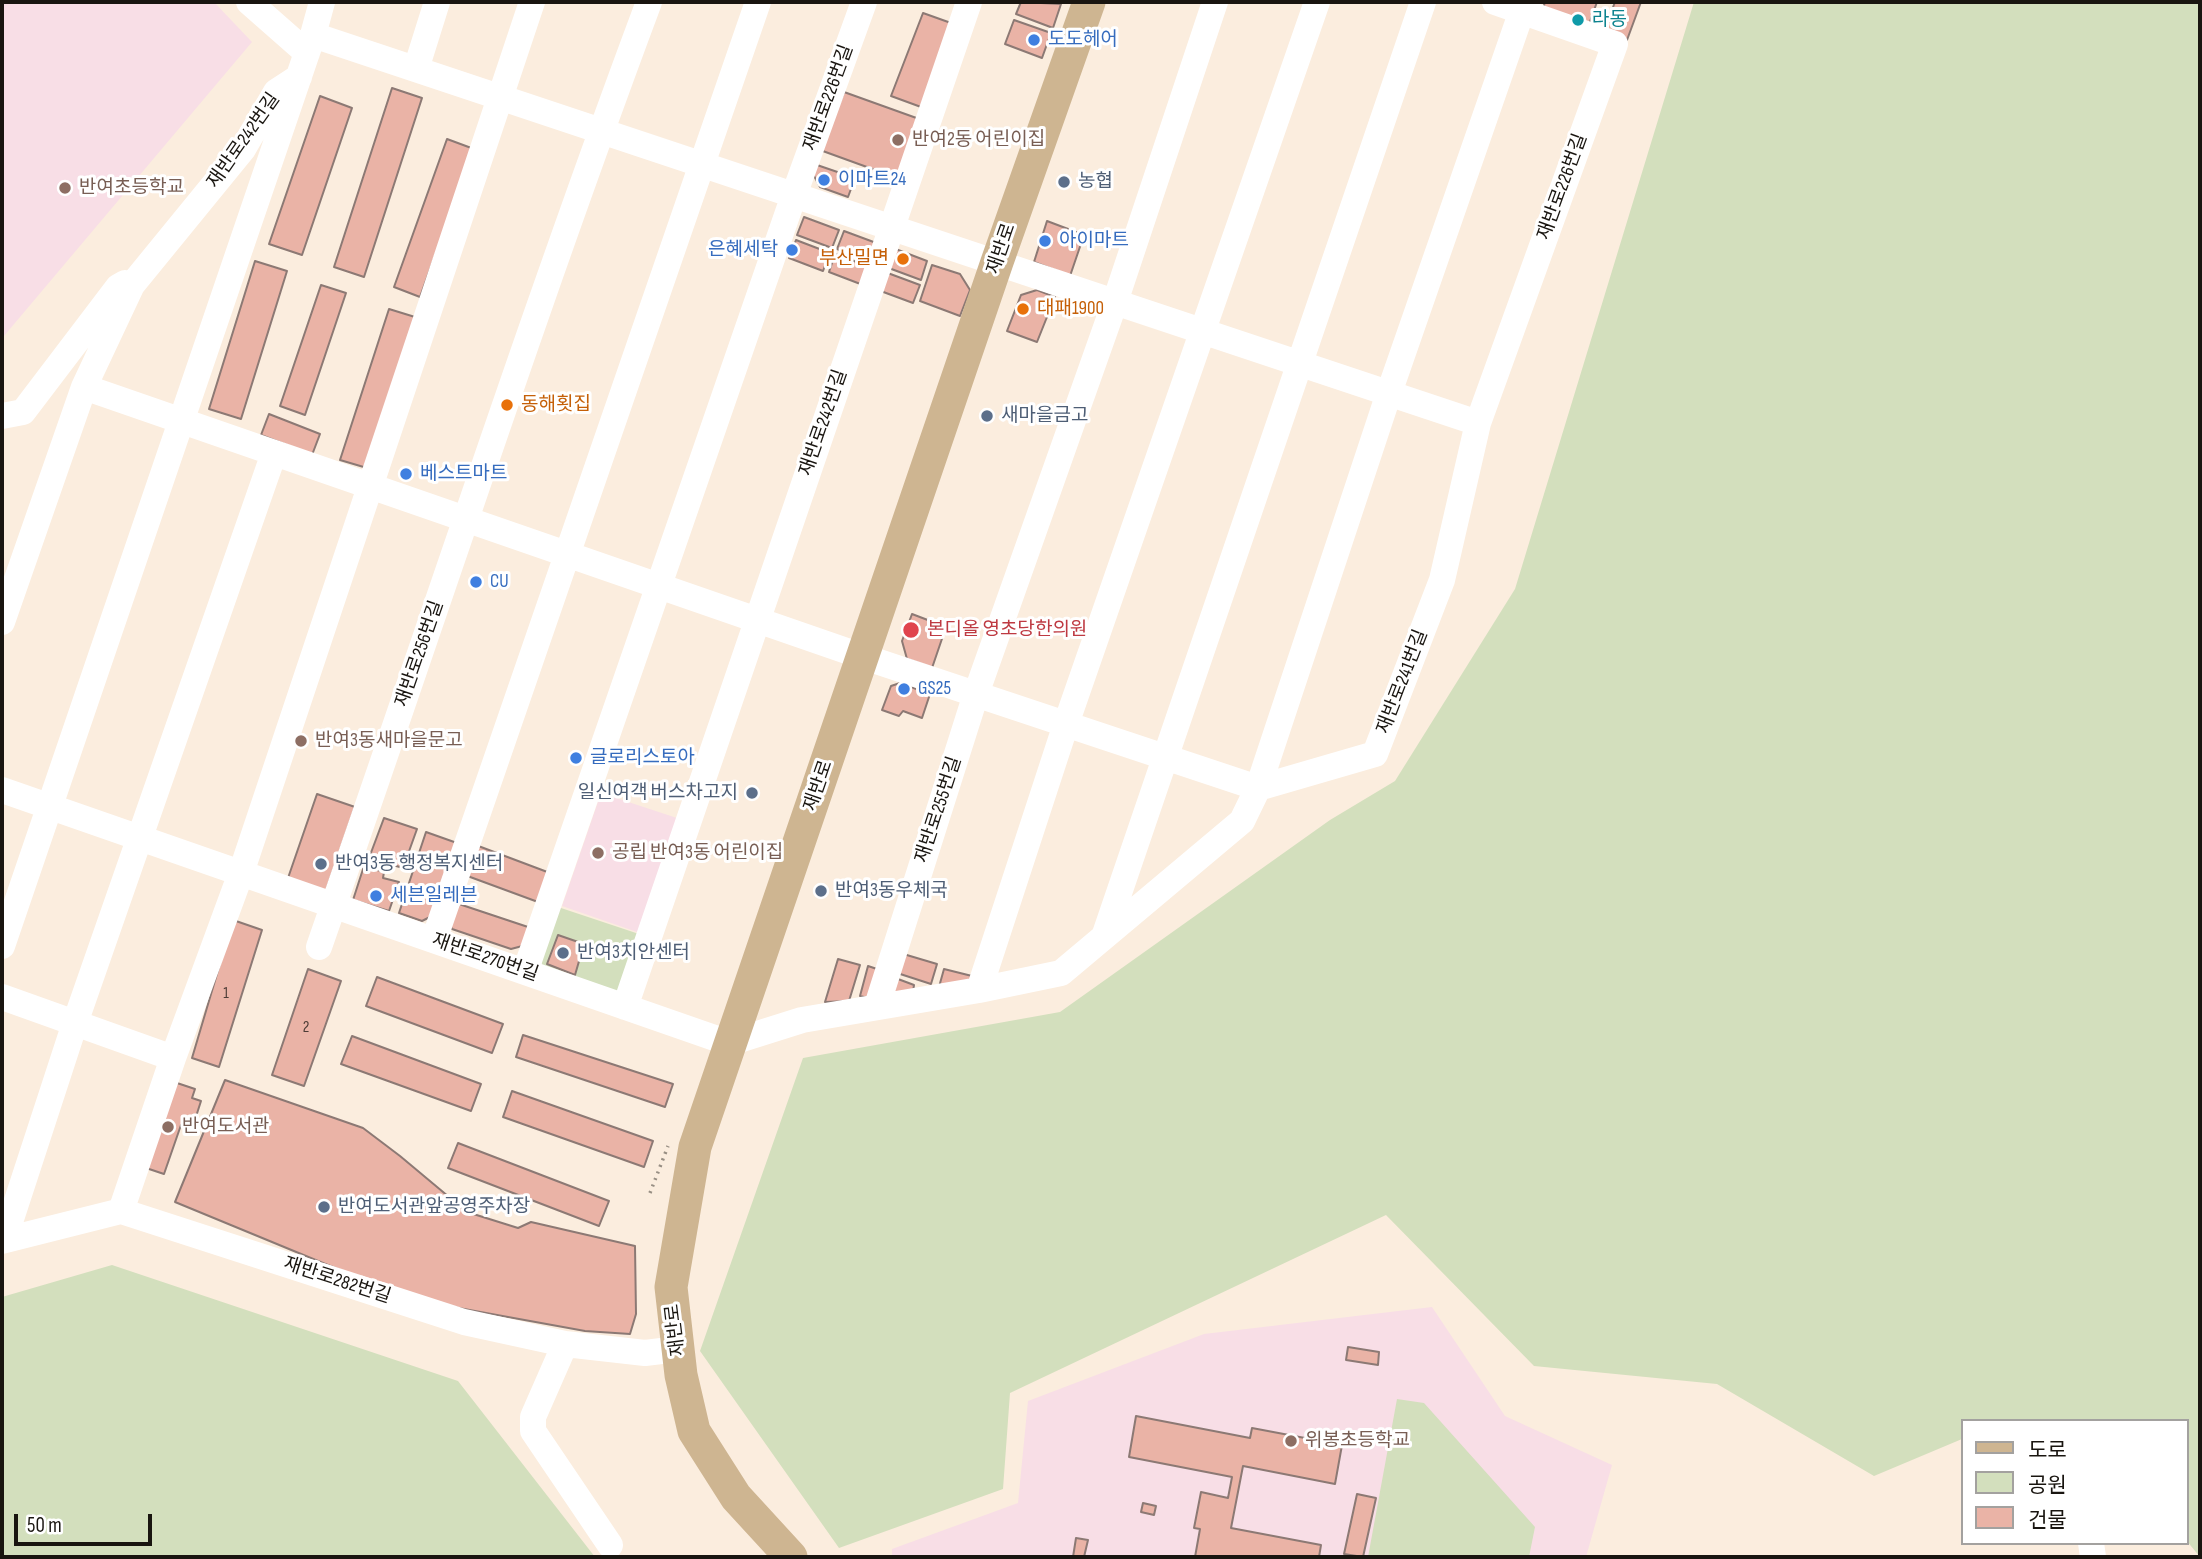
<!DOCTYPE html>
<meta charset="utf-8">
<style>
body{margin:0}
#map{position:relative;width:2202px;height:1559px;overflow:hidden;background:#fbedde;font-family:"Sofia Sans Condensed","Noto Sans KR",sans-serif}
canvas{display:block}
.frame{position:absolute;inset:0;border:4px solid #191510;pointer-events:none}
.legend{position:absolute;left:1961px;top:1419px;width:228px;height:126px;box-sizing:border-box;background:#fff;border:2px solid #a3a19f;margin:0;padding:9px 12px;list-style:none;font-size:21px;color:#191510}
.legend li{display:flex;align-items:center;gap:14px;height:35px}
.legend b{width:35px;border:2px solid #a3a19f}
.scale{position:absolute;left:14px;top:1514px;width:138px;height:32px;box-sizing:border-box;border:4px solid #191510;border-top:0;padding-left:9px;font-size:21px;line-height:24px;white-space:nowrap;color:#191510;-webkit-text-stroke:5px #fff;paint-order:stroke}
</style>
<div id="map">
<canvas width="2202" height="1559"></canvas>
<div class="frame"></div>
<ul class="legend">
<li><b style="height:9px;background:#ceb591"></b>도로</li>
<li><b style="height:19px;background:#d3dfbd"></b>공원</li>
<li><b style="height:19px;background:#eab3a6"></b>건물</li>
</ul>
<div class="scale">50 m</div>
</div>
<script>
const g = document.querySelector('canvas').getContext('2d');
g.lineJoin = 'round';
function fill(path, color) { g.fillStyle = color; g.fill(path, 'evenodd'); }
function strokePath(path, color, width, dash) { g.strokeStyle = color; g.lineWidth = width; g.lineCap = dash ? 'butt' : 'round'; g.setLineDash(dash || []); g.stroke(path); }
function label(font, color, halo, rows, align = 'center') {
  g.font = font + ' "Sofia Sans Condensed","Noto Sans KR",sans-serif'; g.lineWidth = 6; g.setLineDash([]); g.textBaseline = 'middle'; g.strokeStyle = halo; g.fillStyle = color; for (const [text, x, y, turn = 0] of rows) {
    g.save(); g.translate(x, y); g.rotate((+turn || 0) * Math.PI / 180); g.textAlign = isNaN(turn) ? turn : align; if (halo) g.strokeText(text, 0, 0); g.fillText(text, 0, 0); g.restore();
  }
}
const education = new Path2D(`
 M2 2H214L252 42 4 336 2 334Z
 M601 793 680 819 640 933 562 906Z
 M1432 1307 1505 1416 1612 1465 1586 1557H892V1549L1018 1503 1028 1401 1204 1334Z`);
const green = new Path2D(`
 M1694 2H2200V1557L2186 1540V1421H1962V1439L1874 1476 1717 1384 1534 1366 1386 1215 1010 1393 1003 1489 839 1548 700 1351 803 1058 1060 1012 1330 820 1395 781 1515 589Z
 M549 904 648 937 625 1007 525 972Z
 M112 1265 458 1381 595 1557H2V1297Z
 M1397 1399 1424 1403 1535 1527 1529 1557H1368Z`);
const building = new Path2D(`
 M1021 2 1061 4 1053 28 1016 14Z
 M1545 2H1597L1588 27 1542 12Z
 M1615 2H1641L1627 40 1604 31Z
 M923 13 951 23 921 107 891 96Z
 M1014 20 1051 33 1042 58 1005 44Z
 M392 88 422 98 364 277 334 267Z
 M844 92 922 120 900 179 820 150Z
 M320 96 352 108 302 255 269 244Z
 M447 139 474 149 420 297 394 287Z
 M817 165 855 178 848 197 820 187 813 174Z
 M804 217 839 230 832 248 797 235Z
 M1047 221 1084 235 1070 276 1034 262Z
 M844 231 879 244 872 262 837 249Z
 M796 240 830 253 823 271 789 258Z
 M893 248 927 261 921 280 886 267Z
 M835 254 870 267 863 285 829 272Z
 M255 261 287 271 241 419 209 409Z
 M932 265 960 274 970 290 960 316 920 301Z
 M885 272 920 285 913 303 878 290Z
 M321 285 346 293 305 415 280 406Z
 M1037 290 1055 297 1037 342 1007 331 1021 295Z
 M389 309 415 317 367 468 340 460Z
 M269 414 320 434 312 455 261 435Z
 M912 614 946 627 932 668 907 659 902 641Z
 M900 683 930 694 922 718 903 711 899 716 882 710 891 686Z
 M317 794 355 807 326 891 288 878Z
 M384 818 417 829 403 868 369 858Z
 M426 832 457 843 432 916 422 921 399 913Z
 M473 844 550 873 538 902 462 874Z
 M364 866 384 872 383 878 399 882 389 911 353 900Z
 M453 902 531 928 526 945 511 949 452 929 447 919Z
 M233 920 262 930 219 1067 192 1058Z
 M558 935 584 944 575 975 547 964Z
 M900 953 937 964 931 984 894 972Z
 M838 959 860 965 849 1001 825 1002Z
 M868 966 883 971 875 1000 860 996Z
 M308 969 341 981 304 1086 272 1075Z
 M944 969 980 978 937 994Z
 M890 976 914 985 912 999 884 998Z
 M377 977 503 1024 492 1053 366 1006Z
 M523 1035 673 1084 665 1107 516 1057Z
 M352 1036 481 1084 471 1111 341 1064Z
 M225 1080 363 1128 400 1156 467 1212 518 1228 531 1222 635 1246 636 1314 630 1334 585 1331 453 1307 369 1282 175 1202Z
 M171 1081 195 1089 192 1098 201 1101 192 1129 181 1125 164 1174 143 1167Z
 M512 1091 653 1141 644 1167 503 1117Z
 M458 1143 609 1201 599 1226 448 1168Z
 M1348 1347 1379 1352 1378 1365 1346 1360Z
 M1136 1416 1250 1438 1252 1428 1342 1445 1335 1484 1243 1466 1231 1528 1321 1545 1319 1557H1195L1200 1529 1194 1528 1201 1492 1228 1498 1232 1477 1129 1457Z
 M1357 1494 1376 1498 1363 1557 1344 1554Z
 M1143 1503 1156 1506 1154 1515 1141 1512Z
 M1076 1538 1088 1540 1084 1557H1073Z`);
const path = new Path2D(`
 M650 1193 668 1146`);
const minor = new Path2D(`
 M249 2 307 53
 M313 35 1478 423
 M416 69 437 2
 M84 387 864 657 1258 788
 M2 416 23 412 118 287 125 283
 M2 622 84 387 132 285 243 149 276 92 299 77
 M1258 788 1375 754 1442 580 1478 423 1615 44 1495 2
 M2 790 729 1043 802 1020 979 990 1061 973 1242 821 1258 788 1389 393 1525 2
 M1104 937 1423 2
 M434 940 758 2
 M2 946 313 35 322 2
 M319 947C429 632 532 315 649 2
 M525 972 794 195 864 2
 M979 990 1066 724 1317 2
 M2 997 173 1058
 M877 1006 976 694 1115 302 1215 2
 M625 1007 969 2
 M121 1211 173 1058 241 873 532 2
 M6 1239 10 1222 75 1023 274 453
 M2 1241 121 1211 464 1322 565 1344 645 1353 678 1349
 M565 1344 533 1417V1431L610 1545
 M2091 1543 2093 1557`);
const major = new Path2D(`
 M791 1557 736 1497 694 1431 681 1375 671 1287 695 1147 997 262 1089 2`);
const markers = [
 [1578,20,7,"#0f9aa8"],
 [1034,40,7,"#3f7fe0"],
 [898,140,7,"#8d6e63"],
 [824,180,7,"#3f7fe0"],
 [1064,182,7,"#5c6f8a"],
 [65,188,7,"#8d6e63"],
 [1045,241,7,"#3f7fe0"],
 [792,250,7,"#3f7fe0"],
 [903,259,7,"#e8710a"],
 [1023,309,7,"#e8710a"],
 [507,405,7,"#e8710a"],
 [987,416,7,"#5c6f8a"],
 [406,474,7,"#3f7fe0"],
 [476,582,7,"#3f7fe0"],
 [911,630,9,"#e0444e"],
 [904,689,7,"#3f7fe0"],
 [301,741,7,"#8d6e63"],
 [576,758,7,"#3f7fe0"],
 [752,793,7,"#5c6f8a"],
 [598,853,7,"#8d6e63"],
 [321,864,7,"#5c6f8a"],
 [821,891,7,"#5c6f8a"],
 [376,896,7,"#3f7fe0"],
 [563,953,7,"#5c6f8a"],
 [168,1127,7,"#8d6e63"],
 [324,1207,7,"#5c6f8a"],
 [1291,1441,7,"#8d6e63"]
];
const numberNames = [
 ["1",226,994],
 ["2",306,1028]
];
const cultureNames = [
 ["라동",1592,20]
];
const shopNames = [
 ["도도헤어",1048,40],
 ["이마트24",838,180],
 ["아이마트",1059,241],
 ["은혜세탁",778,250,"right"],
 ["베스트마트",420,474],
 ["CU",490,582],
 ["GS25",918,689],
 ["글로리스토아",590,758],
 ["세븐일레븐",390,896]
];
const streetNames = [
 ["재반로226번길",829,98,-70],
 ["재반로242번길",244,141,-55],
 ["재반로226번길",1563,187,-70],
 ["재반로",1002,249,-71],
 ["재반로242번길",824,423,-71],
 ["재반로256번길",420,654,-71],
 ["재반로241번길",1403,682,-69],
 ["재반로",819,786,-71],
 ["재반로255번길",939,810,-72],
 ["재반로270번길",485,958,19],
 ["재반로282번길",337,1281,18],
 ["재반로",676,1330,-97]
];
const educationNames = [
 ["반여2동 어린이집",912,140],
 ["반여초등학교",79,188],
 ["반여3동새마을문고",315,741],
 ["공립 반여3동 어린이집",612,853],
 ["반여도서관",182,1127],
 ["위봉초등학교",1305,1441]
];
const serviceNames = [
 ["농협",1078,182],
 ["새마을금고",1001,416],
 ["일신여객 버스차고지",738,793,"right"],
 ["반여3동 행정복지센터",335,864],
 ["반여3동우체국",835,891],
 ["반여3치안센터",577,953],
 ["반여도서관앞공영주차장",338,1207]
];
const foodNames = [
 ["부산밀면",889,259,"right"],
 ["대패1900",1037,309],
 ["동해횟집",521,405]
];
const healthNames = [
 ["본디올 영초당한의원",927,630]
];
fill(education, '#f8dee6');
fill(green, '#d3dfbd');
fill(building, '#eab3a6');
strokePath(building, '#8c7974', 2);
strokePath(path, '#988f84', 3.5, [2, 5]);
strokePath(minor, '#fff', 26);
strokePath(major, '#ceb591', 33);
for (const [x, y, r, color] of markers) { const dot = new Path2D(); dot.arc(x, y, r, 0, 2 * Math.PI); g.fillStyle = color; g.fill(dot); strokePath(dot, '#fff', 2.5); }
label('16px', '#4d3c36', null, numberNames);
label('19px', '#0d838f', '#fff', cultureNames, 'left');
label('19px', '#366cbe', '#fff', shopNames, 'left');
label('19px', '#191510', '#fff', streetNames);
label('19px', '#785e54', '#fff', educationNames, 'left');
label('19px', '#4e5e75', '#fff', serviceNames, 'left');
label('19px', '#c56008', '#fff', foodNames, 'left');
label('19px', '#be3a42', '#fff', healthNames, 'left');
</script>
